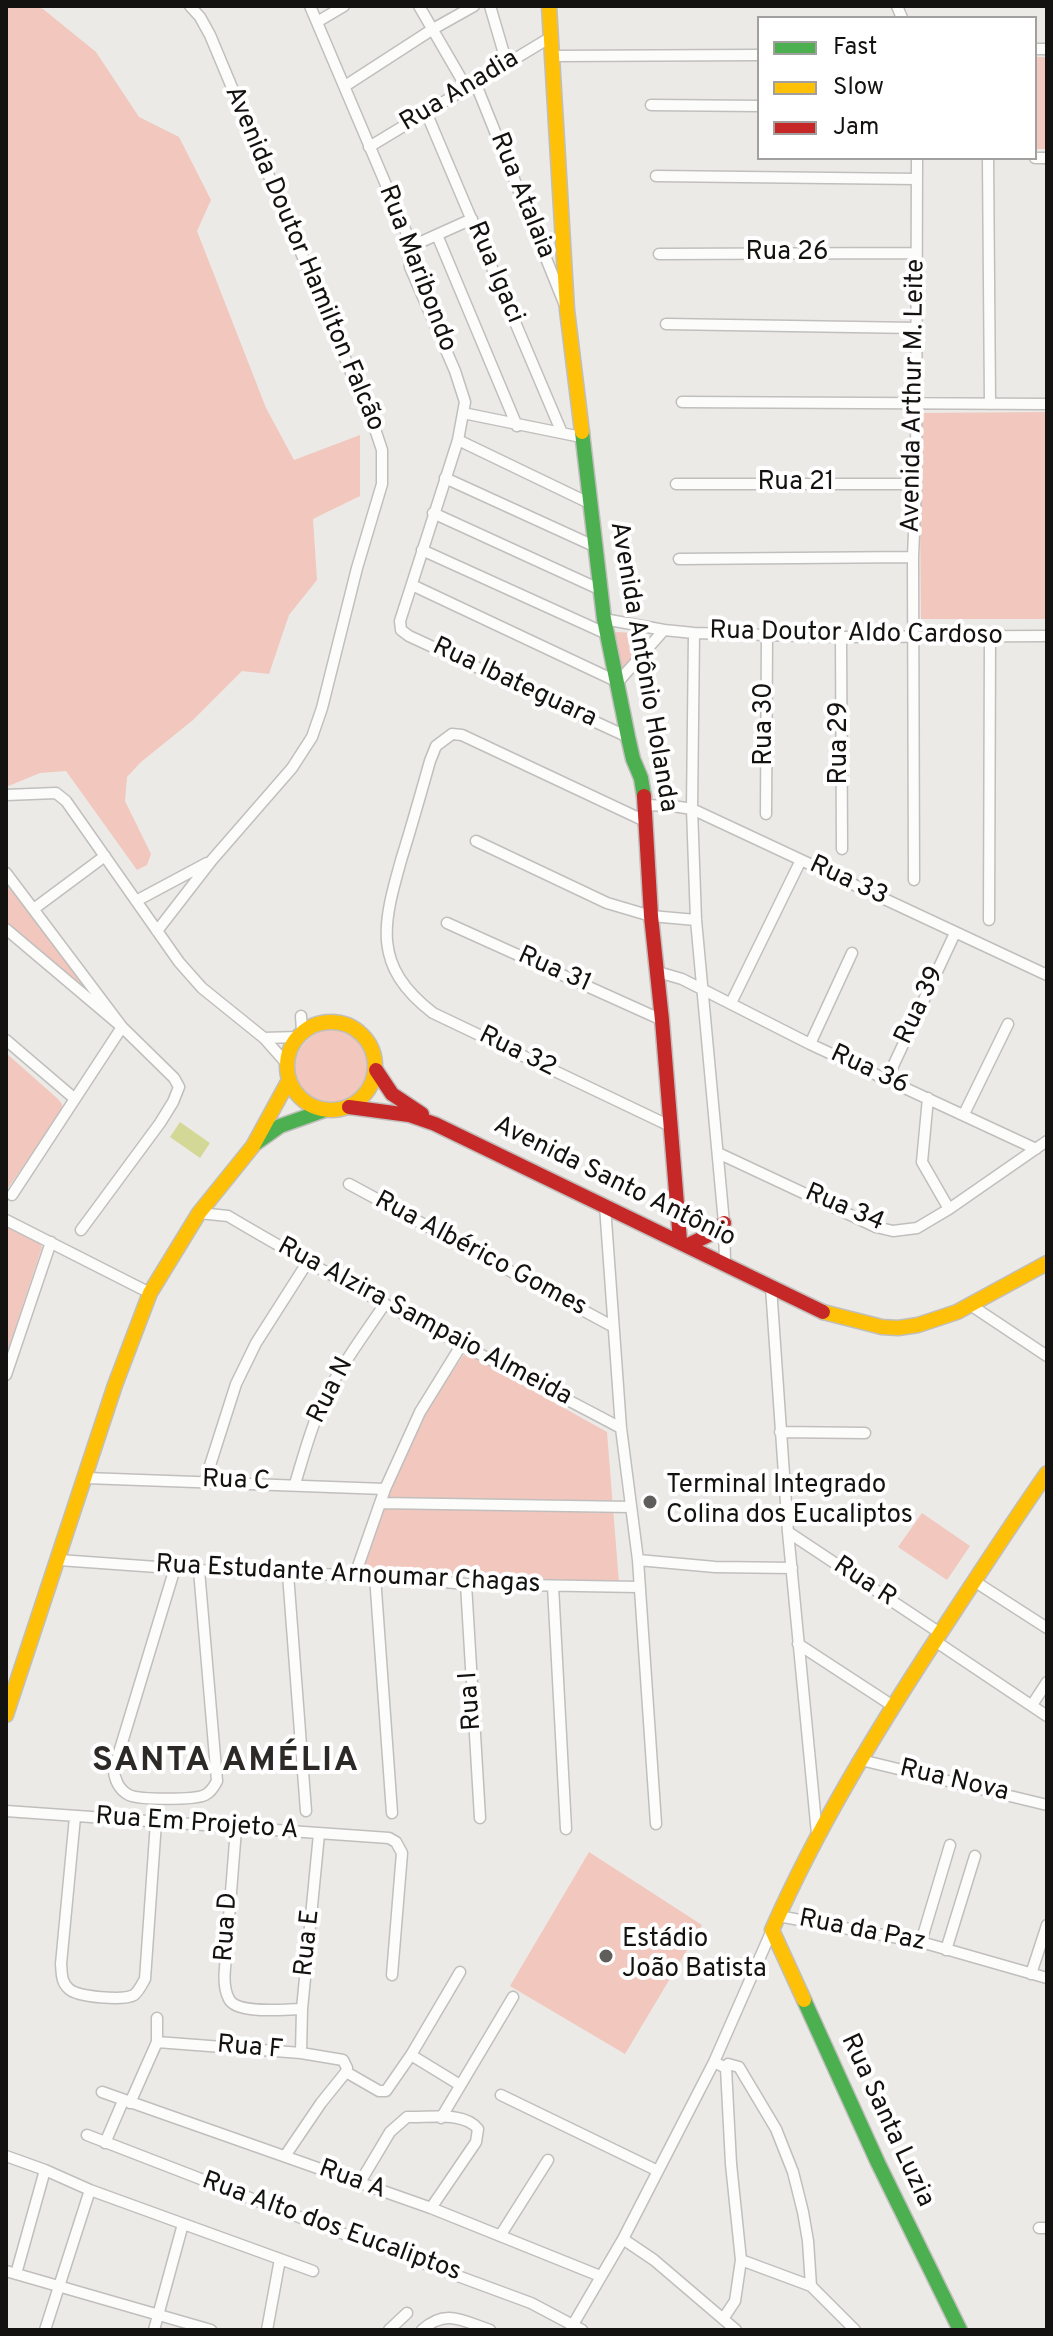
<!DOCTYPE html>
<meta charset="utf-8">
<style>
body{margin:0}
#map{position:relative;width:1053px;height:2336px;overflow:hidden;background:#eceae7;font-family:Overpass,sans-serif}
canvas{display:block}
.frame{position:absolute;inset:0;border:8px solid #131210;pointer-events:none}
.legend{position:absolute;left:757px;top:16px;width:280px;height:144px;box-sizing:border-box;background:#fff;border:2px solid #a1a09f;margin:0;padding:10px 14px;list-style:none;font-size:24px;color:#131210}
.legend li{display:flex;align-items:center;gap:16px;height:40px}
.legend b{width:40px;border:2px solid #a1a09f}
</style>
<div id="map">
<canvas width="1053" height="2336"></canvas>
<div class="frame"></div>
<ul class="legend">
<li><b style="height:10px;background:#4caf50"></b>Fast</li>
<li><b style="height:10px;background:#ffc107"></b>Slow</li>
<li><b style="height:10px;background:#c62828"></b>Jam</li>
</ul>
</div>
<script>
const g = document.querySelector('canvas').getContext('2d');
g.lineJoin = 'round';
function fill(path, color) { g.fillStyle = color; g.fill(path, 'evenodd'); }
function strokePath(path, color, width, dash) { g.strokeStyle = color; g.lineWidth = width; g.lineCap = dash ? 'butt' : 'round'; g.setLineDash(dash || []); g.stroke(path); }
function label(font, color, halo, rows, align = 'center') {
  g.font = font + ' Overpass,sans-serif'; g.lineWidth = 8; g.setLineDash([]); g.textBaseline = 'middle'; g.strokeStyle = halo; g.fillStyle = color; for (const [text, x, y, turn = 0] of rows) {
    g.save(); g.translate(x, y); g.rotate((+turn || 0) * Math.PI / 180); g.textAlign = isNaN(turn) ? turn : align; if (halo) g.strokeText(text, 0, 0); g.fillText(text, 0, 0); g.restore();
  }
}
const green = new Path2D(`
 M6 6H35L43 9 96 52 139 117 179 137 211 200 197 231 266 408 294 460 360 435V496L313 519 317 580 289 615 269 674 242 671 193 720 141 762 127 777 125 801 151 854 147 865 137 870 66 771 40 773 6 787Z
 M1047 57V149H1035V57Z
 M1047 412V619H921L919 413Z
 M615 632 639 633 645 645 620 671Z
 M6 881 93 999 6 925Z
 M327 1028C349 1030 353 1036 368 1050 369 1058 370 1067 368 1075 362 1100 329 1111 309 1095 280 1072 298 1039 327 1028Z
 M6 1053 58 1099 62 1104 63 1109 6 1191Z
 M6 1227 39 1243 42 1247 6 1356Z
 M465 1353 607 1432 619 1583 364 1569 374 1528 425 1412Z
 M922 1513 970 1546 947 1580 898 1547Z
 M589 1852 702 1925 625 2054 510 1986Z`);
const water = new Path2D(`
 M180 1122 210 1143 200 1158 170 1137Z`);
const street = new Path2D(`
 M310 6 412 246 409 256 410 267 455 371 465 402 458 440 400 621 401 630 409 636 628 737
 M419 6 466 87
 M490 6 507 64
 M897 6 902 18
 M317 22 344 6
 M1035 49H1047
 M553 56 759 55
 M475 82 564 303
 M345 86 433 29 474 6
 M651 105 759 106
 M426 112 562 433
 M369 147 551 37
 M988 158 990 404
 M1035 158H1047
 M656 176 917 179
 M437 235 517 426
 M412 246 472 219
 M659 254 916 253
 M666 324 916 328
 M682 402 1047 404
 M463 413 581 437
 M458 440 589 503
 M445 478 594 546
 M676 484H916
 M433 513 599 589
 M422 550 607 634
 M679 559 913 557
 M412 585 618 682 664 630
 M604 619 664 630 694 633 841 637 1047 636
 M694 633 692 809 696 920 724 1223 725 1263
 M841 637 842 849
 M6 795 56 793 66 801 179 962 202 988 264 1038 287 1064
 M645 805 673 806 692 809 1047 975
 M766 814 767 634
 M647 822 462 735 452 734 436 746 430 761C421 793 412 825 402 857 383 924 371 965 433 1013L670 1126
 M476 841 607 903 651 916 696 920
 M6 873 122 1027 174 1078 179 1087 173 1102 160 1123 81 1230
 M914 880 913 557 916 484 917 158
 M136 901 207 863
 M35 908 105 856
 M989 920 990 637
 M447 923 662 1020
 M6 929 122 1027 12 1195
 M157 931 212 860 292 768 312 737 322 708 357 568 382 484V450L376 432 210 35 200 17 190 6
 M658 972 682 979 810 1044 1036 1149
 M731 1003 801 860
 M301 1016 302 1031
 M264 1038 297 1037
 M6 1040 75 1099
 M810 1044 852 953
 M887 1079 955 933
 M928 1098 922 1162 949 1209
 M964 1114 1008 1024
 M718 1153 876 1227 893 1231 917 1228 949 1209 1047 1141
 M349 1184 612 1326
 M605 1206 621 1428 638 1560 656 1824
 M199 1213 228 1216C356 1292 489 1358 621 1428
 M6 1220 150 1293
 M771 1287 788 1532 817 1834
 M972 1306 1047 1356
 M6 1375 51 1242
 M780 1432 865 1433
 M86 1478 385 1489
 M205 1481 236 1384 256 1343 307 1263
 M295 1484C304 1454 312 1424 326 1395 342 1364 364 1335 384 1305
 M380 1503 631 1507
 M788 1532 940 1633
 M59 1560 199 1570 375 1576 466 1584 638 1587
 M638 1560 715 1567 792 1568
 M175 1568 114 1769C114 1779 119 1790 129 1795 139 1800 195 1800 205 1795 211 1792 214 1787 217 1781L199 1570
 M288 1574 306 1811
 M355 1575 385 1489 420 1412 462 1344
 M375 1576 392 1813
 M974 1581 1047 1628
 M466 1584 480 1818
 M553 1586 566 1829
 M935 1641 1047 1716
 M798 1644 893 1706
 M1032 1705 1047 1682
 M861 1760 1047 1805
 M6 1811 389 1838 396 1842 402 1853 392 1975
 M75 1817 61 1964C62 1974 61 1982 69 1989 78 1997 123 2001 134 1995 139 1991 142 1984 145 1979L156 1822
 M236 1829 225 1968C224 1978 224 1990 229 1999 237 2015 286 2009 302 2009
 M778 1916 921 1942 1047 1978
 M921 1942 950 1845
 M946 1950 975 1856
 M1031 1974 1047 1925
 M157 2042 301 2053 343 2060 347 2068 346 2072 321 2103 285 2156
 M301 2053 302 2009 319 1834
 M411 2055 460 2085
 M714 2062 726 2068 728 2064 739 2067 776 2129 793 2172 803 2212 808 2241 811 2286
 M346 2072 379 2091H386L411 2055 460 1972
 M102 2092 431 2208 600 2276
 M501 2095 658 2171
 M130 2103 157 2042V2018
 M441 2118 513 1997
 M87 2135 325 2227 531 2303 582 2330
 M105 2143 123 2101
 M6 2156 45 2170 90 2190
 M359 2184 390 2132 407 2117C429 2118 464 2111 478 2129L476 2142 431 2208
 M1039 2228H1047
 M500 2236 548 2160
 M623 2239 654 2260 736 2330
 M741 2260 811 2286 855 2330
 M6 2271 211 2330
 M16 2274 45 2170
 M723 2319 735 2301 741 2260 731 2164 726 2068
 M571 2328 623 2239 714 2062 772 1930
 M45 2330 90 2190 313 2271
 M154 2330 183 2224
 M267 2330 280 2259
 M389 2330 407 2313
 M422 2330C446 2308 463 2321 490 2330`);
const fast = new Path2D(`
 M582 432 604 619 628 737 633 759 641 778 644 796
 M256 1143 280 1126 325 1110
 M804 2000 878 2163 960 2330`);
const slow = new Path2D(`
 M549 6 567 310 582 432
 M287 1066a44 44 0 1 1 88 0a44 44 0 1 1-88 0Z
 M823 1312 882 1327 898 1328 918 1325 957 1312 1047 1263
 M6 1715 115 1385 150 1293 199 1213 253 1146 289 1080
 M804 2000 772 1930C818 1826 877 1730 939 1635 975 1580 1010 1526 1047 1473`);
const jam = new Path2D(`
 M644 796 651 916 662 1020 680 1241
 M376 1070 392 1094 422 1114
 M349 1107 409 1115 435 1124 823 1312
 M688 1245 711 1234 724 1223`);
const markers = [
 [650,1502,8,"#5f5e5b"],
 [606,1956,8,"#5f5e5b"]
];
const streetNames = [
 ["Rua Anadia",460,92,-31],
 ["Rua Atalaia",521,196,68],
 ["Rua 26",787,254],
 ["Avenida Doutor Hamilton Falcão",303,259,67],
 ["Rua Maribondo",416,269,69],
 ["Rua Igaci",494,273,67],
 ["Avenida Arthur M. Leite",915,396,-89],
 ["Rua 21",796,484],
 ["Rua Doutor Aldo Cardoso",856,635,1],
 ["Avenida Antônio Holanda",642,667,80],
 ["Rua Ibateguara",514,684,25],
 ["Rua 30",766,724,-90],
 ["Rua 29",841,743,-90],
 ["Rua 33",848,882,25],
 ["Rua 31",554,971,24],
 ["Rua 39",921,1006,-65],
 ["Rua 32",517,1053,26],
 ["Rua 36",869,1071,25],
 ["Avenida Santo Antônio",614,1183,26],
 ["Rua 34",844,1209,23],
 ["Rua Albérico Gomes",480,1255,28],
 ["Rua Alzira Sampaio Almeida",424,1323,28],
 ["Rua N",332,1391,-63],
 ["Rua C",236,1482,2],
 ["Rua Estudante Arnoumar Chagas",348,1576,3],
 ["Rua R",864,1583,33],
 ["Rua I",472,1701,-94],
 ["Rua Nova",954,1782,13],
 ["Rua Em Projeto A",197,1825,4],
 ["Rua D",228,1927,-86],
 ["Rua da Paz",862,1932,11],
 ["Rua E",309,1943,-84],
 ["Rua F",250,2049,5],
 ["Rua Santa Luzia",886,2121,65],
 ["Rua A",352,2181,20],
 ["Rua Alto dos Eucaliptos",331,2228,20]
];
const poiNames = [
 ["Terminal Integrado",666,1487],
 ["Colina dos Eucaliptos",666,1517],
 ["Estádio",622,1941],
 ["João Batista",622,1971]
];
const districtNames = [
 ["SANTA AMÉLIA",226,1763]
];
fill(green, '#f1c7be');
fill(water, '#d4d897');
strokePath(street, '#c1bfbd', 13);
strokePath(fast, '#c1bfbd', 17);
strokePath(slow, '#c1bfbd', 17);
strokePath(jam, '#c1bfbd', 17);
strokePath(street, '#fcfcfb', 10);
strokePath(fast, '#4caf50', 14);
strokePath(slow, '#ffc107', 14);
strokePath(jam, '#c62828', 14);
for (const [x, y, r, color] of markers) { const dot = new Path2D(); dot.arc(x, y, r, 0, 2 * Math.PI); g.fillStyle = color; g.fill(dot); strokePath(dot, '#fff', 3); }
label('26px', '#131210', '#fff', streetNames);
label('26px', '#131210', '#fff', poiNames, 'left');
g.letterSpacing = '2px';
label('bold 34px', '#2c2927', '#fff', districtNames);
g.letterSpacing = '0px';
</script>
